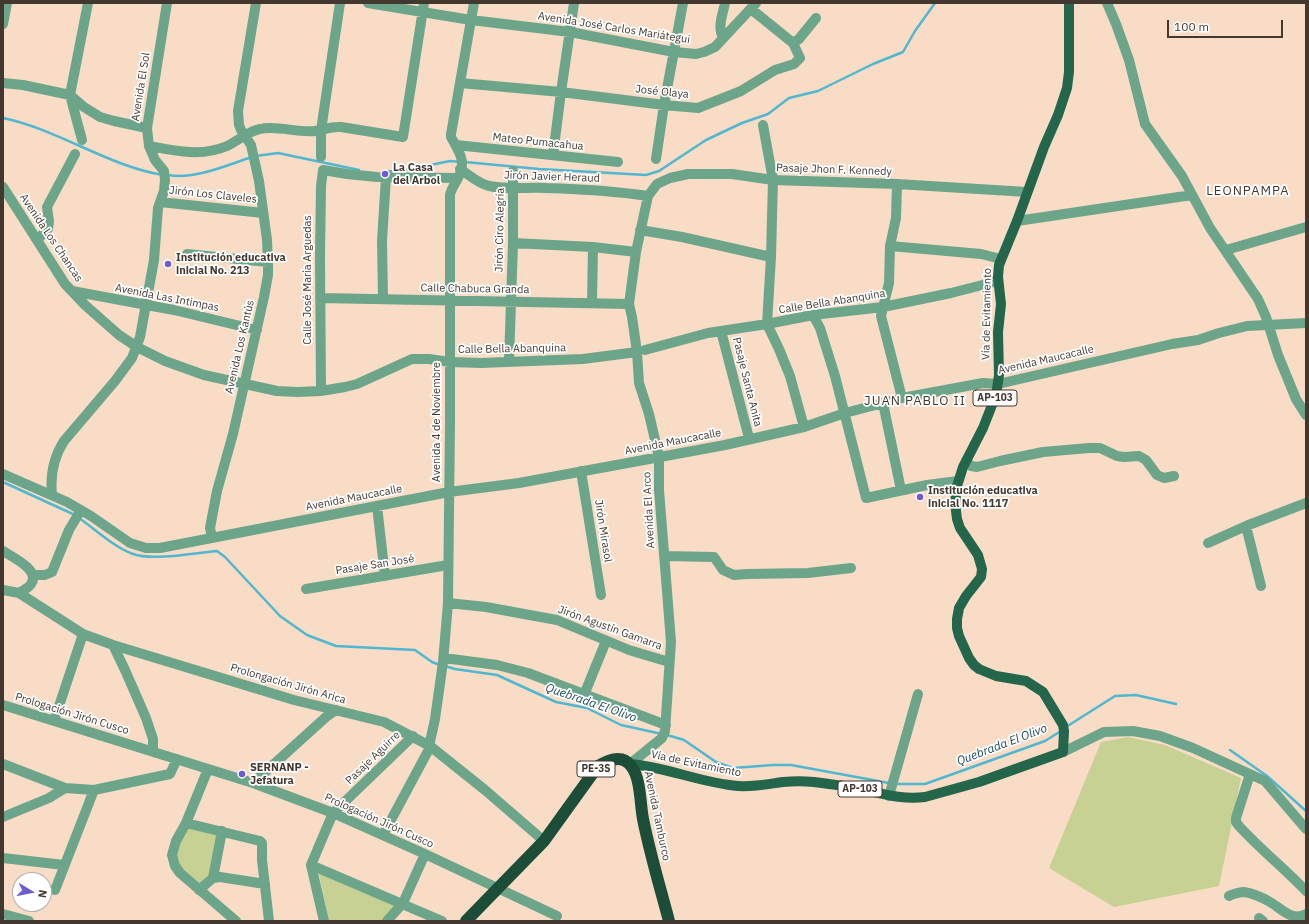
<!DOCTYPE html>
<meta charset="utf-8">
<style>
body{margin:0}
#map{position:relative;width:1309px;height:924px;overflow:hidden;background:#f9dcc5;font-family:"IBM Plex Sans",sans-serif}
canvas{display:block}
.frame{position:absolute;inset:0;border:4px solid #43382f;pointer-events:none}
.north{position:absolute;left:12px;top:872px;width:40px;height:40px;box-sizing:border-box;background:#fff;border:1px solid #b4afac;border-radius:50%;rotate:100deg;font-size:11px;font-weight:700;line-height:16px;text-align:center;color:#43382f}
.north::after{content:'';display:block;margin:auto;width:14px;height:18px;background:#6d5ad4;clip-path:polygon(50% 0,100% 100%,50% 72%,0 100%)}
.scale{position:absolute;left:1167px;top:20px;width:116px;height:18px;box-sizing:border-box;border:2px solid #43382f;border-top:0;padding-left:5px;font-size:12px;line-height:14px;white-space:nowrap;color:#43382f;-webkit-text-stroke:3px #fff;paint-order:stroke}
</style>
<div id="map">
<canvas width="1309" height="924"></canvas>
<div class="frame"></div>
<div class="north">N</div>
<div class="scale">100 m</div>
</div>
<script>
const g = document.querySelector('canvas').getContext('2d');
g.lineJoin = 'round';
function fill(path, color) { g.fillStyle = color; g.fill(path, 'evenodd'); }
function strokePath(path, color, width, dash) { g.strokeStyle = color; g.lineWidth = width; g.lineCap = dash ? 'butt' : 'round'; g.setLineDash(dash || []); g.stroke(path); }
function label(font, color, halo, rows, align = 'center') {
  g.font = font + ' "IBM Plex Sans",sans-serif'; g.lineWidth = 3.5; g.setLineDash([]); g.textBaseline = 'middle'; g.strokeStyle = halo; g.fillStyle = color; for (const [text, x, y, turn = 0] of rows) {
    g.save(); g.translate(x, y); g.rotate((+turn || 0) * Math.PI / 180); g.textAlign = isNaN(turn) ? turn : align; if (halo) g.strokeText(text, 0, 0); g.fillText(text, 0, 0); g.restore();
  }
}
const green = new Path2D(`
 M1128 737 1165 745 1241 778 1219 886 1114 907 1049 868 1101 742Z
 M188 828 215 833 218 838 212 873 200 884 176 864V846Z
 M324 873 398 906 385 921H329L319 874Z`);
const stream = new Path2D(`
 M3 118C57 129 108 166 163 175
 M256 156 278 153 359 170
 M465 162 539 169 646 175 659 171 706 140 742 123 768 114 789 98 818 91 873 64 903 52 915 31 935 3
 M382 172 406 170 450 161 460 162
 M168 175C194 180 227 165 252 157
 M3 482 75 515
 M79 518C95 529 115 548 133 554 153 561 195 553 217 551L225 557 280 616 307 635 336 646 415 650 432 662 440 665
 M445 666 455 669 497 675 556 702 587 708 621 725 662 734
 M1066 727 1115 696 1136 695 1176 704
 M667 735 684 740 716 762 733 768 773 765H791L889 783
 M1230 750 1267 776 1306 811
 M894 784H925L1045 741 1061 731`);
const minor = new Path2D(`
 M368 3 471 20 570 32 674 52 696 54 704 52 715 47 756 3
 M1107 3 1116 24 1129 60 1145 124 1182 176 1210 228 1258 299 1266 317 1278 355 1296 399 1306 415
 M751 9 793 43
 M3 24 7 3
 M723 37C717 27 723 14 725 3
 M3 83 23 85 70 95 84 107 100 117 114 121 147 128
 M460 83 561 92 664 105 698 108 741 91 775 70 794 64 800 58 793 43 799 39 816 18
 M763 125 773 180 771 257 767 324 779 349 790 376 804 427
 M82 140 70 95 88 3
 M456 145 618 162
 M149 146C175 151 202 157 227 146 238 141 248 131 260 129 277 125 297 133 315 131 325 130 329 126 341 127L403 137 424 3
 M553 155 561 92 574 3
 M321 157V130L340 3
 M656 159 664 105 683 3
 M460 169C469 175 479 184 489 186 508 190 528 187 547 188 581 189 614 191 648 196
 M897 184 896 218 890 246 889 283 881 316 902 398
 M3 187 65 284 85 305 119 335 137 347 165 361 204 375 277 391 297 392 321 391 345 387 357 384 412 359H429L450 362 481 363 583 359 637 352
 M160 202 263 213
 M1017 221 1192 195
 M640 230 682 237 771 257
 M37 240 48 229 49 221 47 207 75 154
 M513 243 593 247 636 252
 M890 246 981 254 1001 259
 M1226 250 1306 227
 M187 254 268 262
 M72 291 174 310 257 330
 M320 298 629 304
 M383 299 382 241 386 177
 M592 303 593 247
 M813 315 820 328 835 376 866 498 927 485 958 481
 M721 331 749 438
 M645 350 708 333 767 324 813 315 883 307 951 293 998 281
 M509 361 513 243V171
 M321 391 320 258 321 186 323 170 347 174 377 177 458 178
 M883 403 901 490
 M966 461 971 466 977 467 1000 461 1043 452 1089 448H1100L1117 456 1124 457 1139 456 1146 460 1157 475 1164 478 1174 476
 M581 471 601 595
 M3 474 67 502 91 516 130 543 146 548H160L449 492 519 483 725 445 804 427 845 413 902 398 983 383 998 384 1172 344 1198 340 1219 333 1247 326 1306 323
 M52 495C50 475 53 458 64 441L115 381 132 358 140 337 154 260 158 208 164 191 165 180 164 171 155 160 149 146 147 128 167 3
 M377 506 385 576
 M1246 526 1261 586
 M212 537 210 528 217 491 233 434 264 297 268 275V262L267 240 259 181 251 145 241 130 239 125 238 111 256 3
 M1208 543 1246 526 1306 503
 M3 551C12 557 41 570 31 584 29 588 23 590 19 593
 M664 556 714 557 723 570 734 575 747 574 808 573 851 568
 M34 575H45L52 572 69 530 81 510
 M306 589 448 565
 M3 590 19 593 83 634 113 645 294 700 384 722 430 746 485 790 544 841
 M448 603 486 607 557 620 629 650 669 662
 M113 645 125 670 146 718 153 739V751
 M444 658 497 665 528 673 666 725
 M584 695 606 641
 M3 705 253 783 333 813 425 854 557 916
 M54 721 83 634
 M1063 752 1104 732 1133 731 1160 736 1193 748 1265 781 1306 829
 M3 764 65 788
 M630 764 662 738 665 731 671 642 659 490V457L649 414 639 383 637 352 632 317 629 304 636 252 648 196 657 184 670 178 688 174H732L773 180 897 184 1027 192
 M208 769 186 823 176 841 172 855 175 866 180 873 236 921
 M1250 774 1236 818V822L1239 826C1260 849 1285 869 1306 891
 M253 783 326 717 336 710
 M889 796 918 694
 M3 817 49 798 65 788 94 790 170 774 177 759
 M186 823 260 841 262 843V860L269 921
 M383 835 428 751 435 719 443 662 448 603 450 422V195C451 189 455 184 458 178 467 161 459 152 451 137V134L474 3
 M3 858 64 865
 M311 865 442 921
 M213 878 222 831
 M55 890 94 790
 M199 890 213 878 220 877 265 884
 M1229 896C1234 894 1238 892 1244 892 1252 893 1263 898 1270 902 1282 909 1292 922 1306 914
 M3 914 29 921
 M1259 918 1263 921
 M324 921 311 865 333 813 413 736
 M387 921 403 903 425 854`);
const major = new Path2D(`
 M630 764C667 767 701 783 738 786 754 787 768 784 783 782 793 781 804 781 814 782 830 784 846 786 862 789 884 794 903 800 925 797L979 782 1063 752 1064 731 1063 725 1043 692 1026 681 996 676 979 669 974 665 969 658 959 636 957 628V619L959 608 966 596 981 577 982 569 978 555 960 528 957 519 955 503 957 486 963 467 983 428 996 395 999 375 998 332 1001 304 998 277 999 265 1017 221 1044 147 1058 115 1067 88 1069 72V3`);
const highway = new Path2D(`
 M466 921 544 841 598 766C609 760 622 754 631 766 641 778 640 804 643 819 650 854 660 887 669 921`);
const markers = [
 [385,174,4,"#6d5ad4"],
 [168,264,4,"#6d5ad4"],
 [920,497,4,"#6d5ad4"],
 [242,774,4,"#6d5ad4"]
];
const shields = [
 [995,398,44],
 [596,769,38],
 [860,789,44]
];
const shieldNames = [
 ["AP-103",995,398],
 ["PE-3S",596,769],
 ["AP-103",860,789]
];
const streetNames = [
 ["Avenida José Carlos Mariátegui",614,28,9],
 ["Avenida El Sol",141,87,-81],
 ["José Olaya",662,92,6],
 ["Mateo Pumacahua",538,142,6],
 ["Pasaje Jhon F. Kennedy",834,170,2],
 ["Jirón Javier Heraud",552,177,2],
 ["Jirón Los Claveles",213,195,6],
 ["Jirón Ciro Alegría",500,230,-89],
 ["Avenida Los Chancas",51,238,56],
 ["Calle José María Arguedas",308,280,-90],
 ["Calle Chabuca Granda",475,289,1],
 ["Avenida Las Intimpas",167,298,11],
 ["Calle Bella Abanquina",832,302,-9],
 ["Vía de Evitamiento",987,314,-89],
 ["Avenida Los Kantús",240,347,-77],
 ["Calle Bella Abanquina",512,349,-1],
 ["Avenida Maucacalle",1046,360,-13],
 ["Pasaje Santa Anita",747,382,76],
 ["Avenida 4 de Noviembre",437,422,-90],
 ["Avenida Maucacalle",673,442,-11],
 ["Avenida Maucacalle",354,498,-11],
 ["Avenida El Arco",649,510,-93],
 ["Jirón Mirasol",603,531,81],
 ["Pasaje San José",375,565,-9],
 ["Jirón Agustín Gamarra",610,628,20],
 ["Prolongación Jirón Arica",288,684,16],
 ["Prologación Jirón Cusco",72,714,17],
 ["Pasaje Aguirre",373,758,-44],
 ["Vía de Evitamiento",696,764,12],
 ["Avenida Tamburco",657,816,78],
 ["Prologación Jirón Cusco",379,821,24]
];
const poiNames = [
 ["La Casa",393,168],
 ["del Arbol",393,181],
 ["Institución educativa",176,258],
 ["inicial No. 213",176,271],
 ["Institución educativa",928,491],
 ["inicial No. 1117",928,504],
 ["SERNANP -",250,768],
 ["Jefatura",250,781]
];
const waterNames = [
 ["Quebrada El Olivo",591,703,19],
 ["Quebrada El Olivo",1002,745,-21]
];
const quarterNames = [
 ["LEONPAMPA",1248,191],
 ["JUAN PABLO II",915,401]
];
fill(green, '#c6d193');
strokePath(stream, '#50b7d0', 2.5);
strokePath(minor, '#6ca58a', 10);
strokePath(major, '#23664b', 10);
strokePath(highway, '#1c4d39', 12);
for (const [x, y, r, color] of markers) { const dot = new Path2D(); dot.arc(x, y, r, 0, 2 * Math.PI); g.fillStyle = color; g.fill(dot); strokePath(dot, '#fff', 1.5); }
for (const [x, y, w] of shields) { const box = new Path2D(); box.roundRect(x - w / 2, y - 8, w, 16, 3); g.fillStyle = '#fff'; g.fill(box); strokePath(box, '#43382f', 1); }
label('bold 10px', '#43382f', null, shieldNames);
label('11px', '#43382f', '#fff', streetNames);
label('bold 11px', '#43382f', '#fff', poiNames, 'left');
label('italic 12px', '#1b4954', '#fff', waterNames);
g.letterSpacing = '1px';
label('13px', '#43382f', '#fff', quarterNames);
g.letterSpacing = '0px';
</script>
